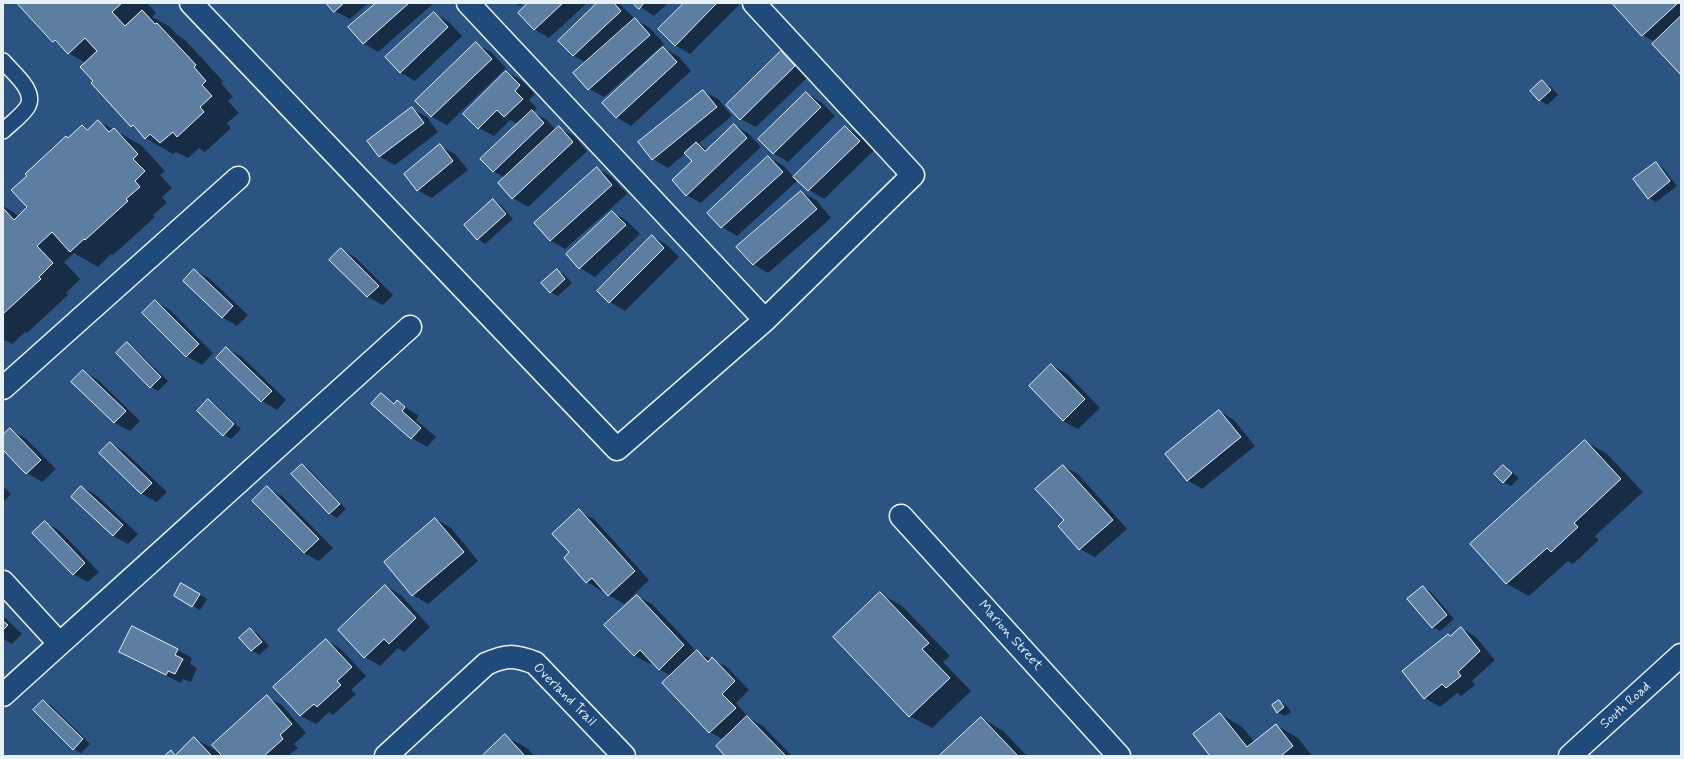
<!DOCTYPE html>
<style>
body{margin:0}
#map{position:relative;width:1684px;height:759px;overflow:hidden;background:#2b5482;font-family:Mynerve,sans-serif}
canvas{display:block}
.frame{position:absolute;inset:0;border:4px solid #e8f1f8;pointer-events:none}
</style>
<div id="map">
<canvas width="1684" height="759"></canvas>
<div class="frame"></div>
</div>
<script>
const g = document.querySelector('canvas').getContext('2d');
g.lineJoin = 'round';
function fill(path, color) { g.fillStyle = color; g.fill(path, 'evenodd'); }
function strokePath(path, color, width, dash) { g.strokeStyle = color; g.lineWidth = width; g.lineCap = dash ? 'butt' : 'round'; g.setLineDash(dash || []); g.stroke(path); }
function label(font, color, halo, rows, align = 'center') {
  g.font = font + ' Mynerve,sans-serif'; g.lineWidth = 4; g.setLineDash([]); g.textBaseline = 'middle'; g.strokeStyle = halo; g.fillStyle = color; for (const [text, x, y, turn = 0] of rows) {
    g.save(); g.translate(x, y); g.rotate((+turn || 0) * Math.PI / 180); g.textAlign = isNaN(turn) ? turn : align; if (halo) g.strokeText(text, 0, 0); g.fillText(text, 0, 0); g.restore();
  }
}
const shadow = new Path2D(`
 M19 3H147L156 13 152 17 170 27 177 35 185 40 223 81 221 83 233 97 228 101 239 113 227 123 231 128 205 152 199 148 188 158 176 152 173 154 145 138 132 126 94 81 86 63 68 53 54 41Z
 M328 3H368L350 19 335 11Z
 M377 3H434L378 52 363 43Z
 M514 3H523L520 6Z
 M530 3H587L549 38 534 29Z
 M599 3H618L621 5 635 19 650 28 664 44 604 97 589 89 586 63 574 56 559 41Z
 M635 3H668L654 16Z
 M685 3H737L739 5 690 54 675 45Z
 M1613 3H1681V73L1655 42 1642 35Z
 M434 13 449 22 462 36 415 81 400 72Z
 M476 44 491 52 506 68 447 125 432 117 416 101Z
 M663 48 678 56 691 71 631 126 616 117Z
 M781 52 796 61 810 75 756 127 741 119Z
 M506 72 521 80 535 94 529 100 537 108 533 112 547 120 556 130 559 128 574 136 587 151 528 207 513 198 505 178 493 171 518 124 510 120 494 136 479 128Z
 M1542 82 1550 86 1558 95 1547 105 1540 100 1532 92Z
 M703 91 718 99 732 116 698 144 708 150 734 125 749 134 761 147 701 203 686 195 694 161 686 153 668 168 653 159Z
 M806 94 821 102 835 116 788 162 773 153Z
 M412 109 427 117 438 132 395 165 380 157Z
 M98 121 141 145 165 171 160 175 172 188 162 197 167 203 153 215 155 217 113 255 111 254 98 267 74 253 64 262 80 279 66 293 68 295 27 333 25 332 12 344 5 340 3 342V206L19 216 29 207 28 176 66 137 69 138 82 126 89 130Z
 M846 127 860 136 874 150 824 199 809 190 798 180 737 236 722 227 769 157 784 166 794 177Z
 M440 146 455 154 468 170 432 198 417 190Z
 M1656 163 1663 168 1677 186 1656 202 1649 198Z
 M597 168 612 177 627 194 565 249 550 240Z
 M801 192 816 200 831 218 768 273 753 264Z
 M493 200 500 204 513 219 485 244 478 239 465 225Z
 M612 212 627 221 640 234 595 277 580 268Z
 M652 236 667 245 679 257 625 311 610 302 598 291Z
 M341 249 356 258 393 295 383 305 368 297 331 260Z
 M195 270 210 279 248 315 237 326 222 317Z
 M557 270 564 274 572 283 558 296 550 292Z
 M155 301 170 310 213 353 202 365 187 356 144 313Z
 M127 344 134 348 168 381 158 391 151 387Z
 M227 348 242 357 286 400 277 410 262 401Z
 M1052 365 1067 374 1100 408 1078 429 1063 421Z
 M83 371 98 380 140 421 130 431 115 423 73 382Z
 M381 394 396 403 398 402 419 416 416 420 436 437 427 447 412 438 372 404Z
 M208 400 216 405 241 429 231 439 224 435Z
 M1219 411 1234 420 1255 446 1202 489 1187 480Z
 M10 430 25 438 56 469 42 482 27 473 3 449V437Z
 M1585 441 1607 454 1643 492 1595 536 1599 540 1573 564 1568 561 1529 596 1507 584 1472 545Z
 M110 443 125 452 167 492 157 502 142 494 100 453Z
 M302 465 309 469 346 509 337 518 329 513Z
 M1063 466 1078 474 1127 529 1095 557 1080 549 1065 520Z
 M1504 466 1519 478 1511 486 1503 482Z
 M3 486 11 494 4 501H3Z
 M82 487 96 495 138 534 128 544 113 536Z
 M267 488 282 496 333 548 319 561 304 553 253 501Z
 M579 511 594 519 649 580 624 604 609 595 604 589 602 591 587 582 571 552Z
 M436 519 451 528 478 561 428 604 413 595Z
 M45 522 60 531 99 572 88 582 73 574Z
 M182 584 207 599 200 610 175 596Z
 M386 586 401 595 430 627 404 652 398 648 380 666 365 657Z
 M1423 587 1430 591 1454 619 1440 631 1432 627Z
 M880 594 902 606 950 656 943 662 971 691 932 728 910 716Z
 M637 596 652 604 697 652 727 667 749 690 736 703 749 718 763 726 792 756H726L724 740 710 732 664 683 672 676 659 669 652 661 650 664 635 656 606 625Z
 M3 616 22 634 12 644 3 639Z
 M1461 628 1476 637 1495 660 1472 681 1475 685 1461 696 1457 693 1440 707 1425 698 1450 637Z
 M250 629 258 634 269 646 259 655 252 650Z
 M326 640 341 649 366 676 351 690 356 694 333 715 329 712 316 724 301 716 275 687Z
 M178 650 192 658 190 664 197 668 191 682 183 679 181 683 135 660Z
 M267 697 282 705 306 733 294 744 298 748 288 756H165L171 751 177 754 194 738 219 752Z
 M44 701 51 705 90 744 81 753 73 749Z
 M1279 701 1287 706 1291 712 1285 716 1277 712Z
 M1220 714 1242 727 1255 742 1276 725 1298 738 1312 756H1211Z
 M982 718 1003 731 1027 756H940Z
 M505 736 527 748 534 756H483Z`);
const building = new Path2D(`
 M17 3H122L112 12 125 26 142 10 155 24 157 23 196 65 194 67 206 81 202 85 212 96 200 107 204 112 177 137 173 132 160 143 150 134 145 139 133 125 131 127 91 83 93 81 80 67 97 51 85 38 68 54 55 40 53 42Z
 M326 3H344L334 12Z
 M376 3H409L363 44 348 27Z
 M528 3H563L534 30 518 13Z
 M597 3H614L621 11 573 56 558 41Z
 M633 3H644L639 9Z
 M684 3H717L675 46 658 29Z
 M1612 3H1678L1642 36Z
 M434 12 448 27 400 73 385 57Z
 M1681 16V75L1652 44Z
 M635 18 650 35 588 90 573 73Z
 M476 42 492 59 431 117 415 101Z
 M663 47 677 62 616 118 602 103Z
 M781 51 795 66 740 120 726 105Z
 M506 71 520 85 515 91 523 99 504 117 497 110 478 129 463 114Z
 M1542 80 1551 90 1539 101 1530 91Z
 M703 90 717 107 652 160 638 142Z
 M806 92 821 107 773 154 758 139Z
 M412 107 424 123 379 157 367 141Z
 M532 110 544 123 493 172 480 159Z
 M98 120 109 132 114 128 138 154 133 159 145 171 135 181 140 187 126 199 128 201 85 240 84 239 70 252 52 232 37 246 53 263 39 277 41 279 3 314V208L14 220 27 207 11 190 27 176 25 174 66 136 68 138 82 125 87 130Z
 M734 124 747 138 686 196 672 180 692 161 684 153 696 142 705 151Z
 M559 126 573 142 512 199 498 183Z
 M845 126 860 141 808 191 793 177Z
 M440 144 453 161 417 191 404 174Z
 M768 156 783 172 721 228 707 213Z
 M1656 162 1670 181 1648 199 1633 179Z
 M597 167 612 185 550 241 534 223Z
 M801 191 817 209 753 265 736 247Z
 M493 199 506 214 477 240 464 225Z
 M612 211 626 225 579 269 566 254Z
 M652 235 664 248 609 303 597 291Z
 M341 248 379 286 367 297 329 260Z
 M194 269 233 306 222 318 183 281Z
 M557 269 565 279 550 293 541 283Z
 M155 300 199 344 186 357 142 313Z
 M127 342 161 377 150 388 116 353Z
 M226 347 272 391 261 402 216 358Z
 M1051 364 1085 399 1063 421 1029 386Z
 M83 370 126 411 114 423 71 382Z
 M381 393 394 404 397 400 405 407 402 411 421 428 411 439 371 404Z
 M208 399 234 424 223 436 197 411Z
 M1219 410 1241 437 1187 481 1165 454Z
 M10 428 41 460 26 474 3 450V435Z
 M1585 440 1621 479 1574 523 1578 527 1551 552 1547 548 1506 584 1470 544Z
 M110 442 152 483 141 494 99 453Z
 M302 464 340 504 329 514 291 474Z
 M1063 465 1113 520 1079 550 1058 526 1064 520 1035 489Z
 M1503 465 1512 473 1503 483 1494 474Z
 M81 486 123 525 113 536 71 497Z
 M267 486 319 539 304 553 252 501Z
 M579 509 635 571 608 596 592 578 586 583 564 558 569 552 552 534Z
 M435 518 464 552 412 596 384 562Z
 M45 521 85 563 73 575 32 533Z
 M181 583 200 594 192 607 174 596Z
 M385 585 416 618 389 644 384 639 364 658 338 630Z
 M1423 586 1447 615 1432 628 1407 599Z
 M880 592 929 643 922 649 950 678 909 717 833 637Z
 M637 595 684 645 659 670 640 650 634 656 604 625Z
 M3 621 8 625 3 630Z
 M132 626 178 649 175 655 183 659 175 674 168 671 166 675 119 652Z
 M1461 627 1480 651 1458 672 1461 676 1446 688 1442 684 1424 699 1402 671 1448 634 1450 636Z
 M250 628 262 642 251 651 239 638Z
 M326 639 352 667 337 681 341 685 317 707 314 704 300 716 273 687Z
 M697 650 708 662 712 657 735 681 722 694 736 708 709 733 662 683Z
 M267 695 292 724 280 735 283 739 264 756H222L212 745Z
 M43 700 83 739 73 750 33 710Z
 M1279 700 1284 707 1277 713 1272 705Z
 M1220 713 1247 747 1276 724 1293 746 1282 755 1283 756H1210L1193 734Z
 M747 716 786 756H725L716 746Z
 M981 717 1018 756H939Z
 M505 734 525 756H482Z
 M194 737 212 756H164L171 750 175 755Z`);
const lane = new Path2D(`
 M3 61C12 72 36 90 28 106 23 115 10 124 3 131`);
const street = new Path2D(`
 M191 3 617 449 765 320 913 175 754 3
 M468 3 765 320
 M3 388 238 178
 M901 516 1119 756
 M3 582 59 643
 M3 695 410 327
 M386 756 486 664C506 655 514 655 535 663L624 756`);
const secondary = new Path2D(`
 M1570 756 1681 655`);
const streetNames = [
 ["Marion Street",1010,636,48],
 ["Overland Trail",564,695,45],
 ["South Road",1626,706,-42]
];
fill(shadow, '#0007');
fill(building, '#5d7da1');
strokePath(building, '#e8f1f8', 1);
strokePath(lane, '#e8f1f8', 18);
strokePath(street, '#e8f1f8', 25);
strokePath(secondary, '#e8f1f8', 25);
strokePath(lane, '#1f4a7a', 15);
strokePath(street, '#1f4a7a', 22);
strokePath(secondary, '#1f4a7a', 22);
label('14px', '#e8f1f8', '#1f4a7a', streetNames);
</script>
